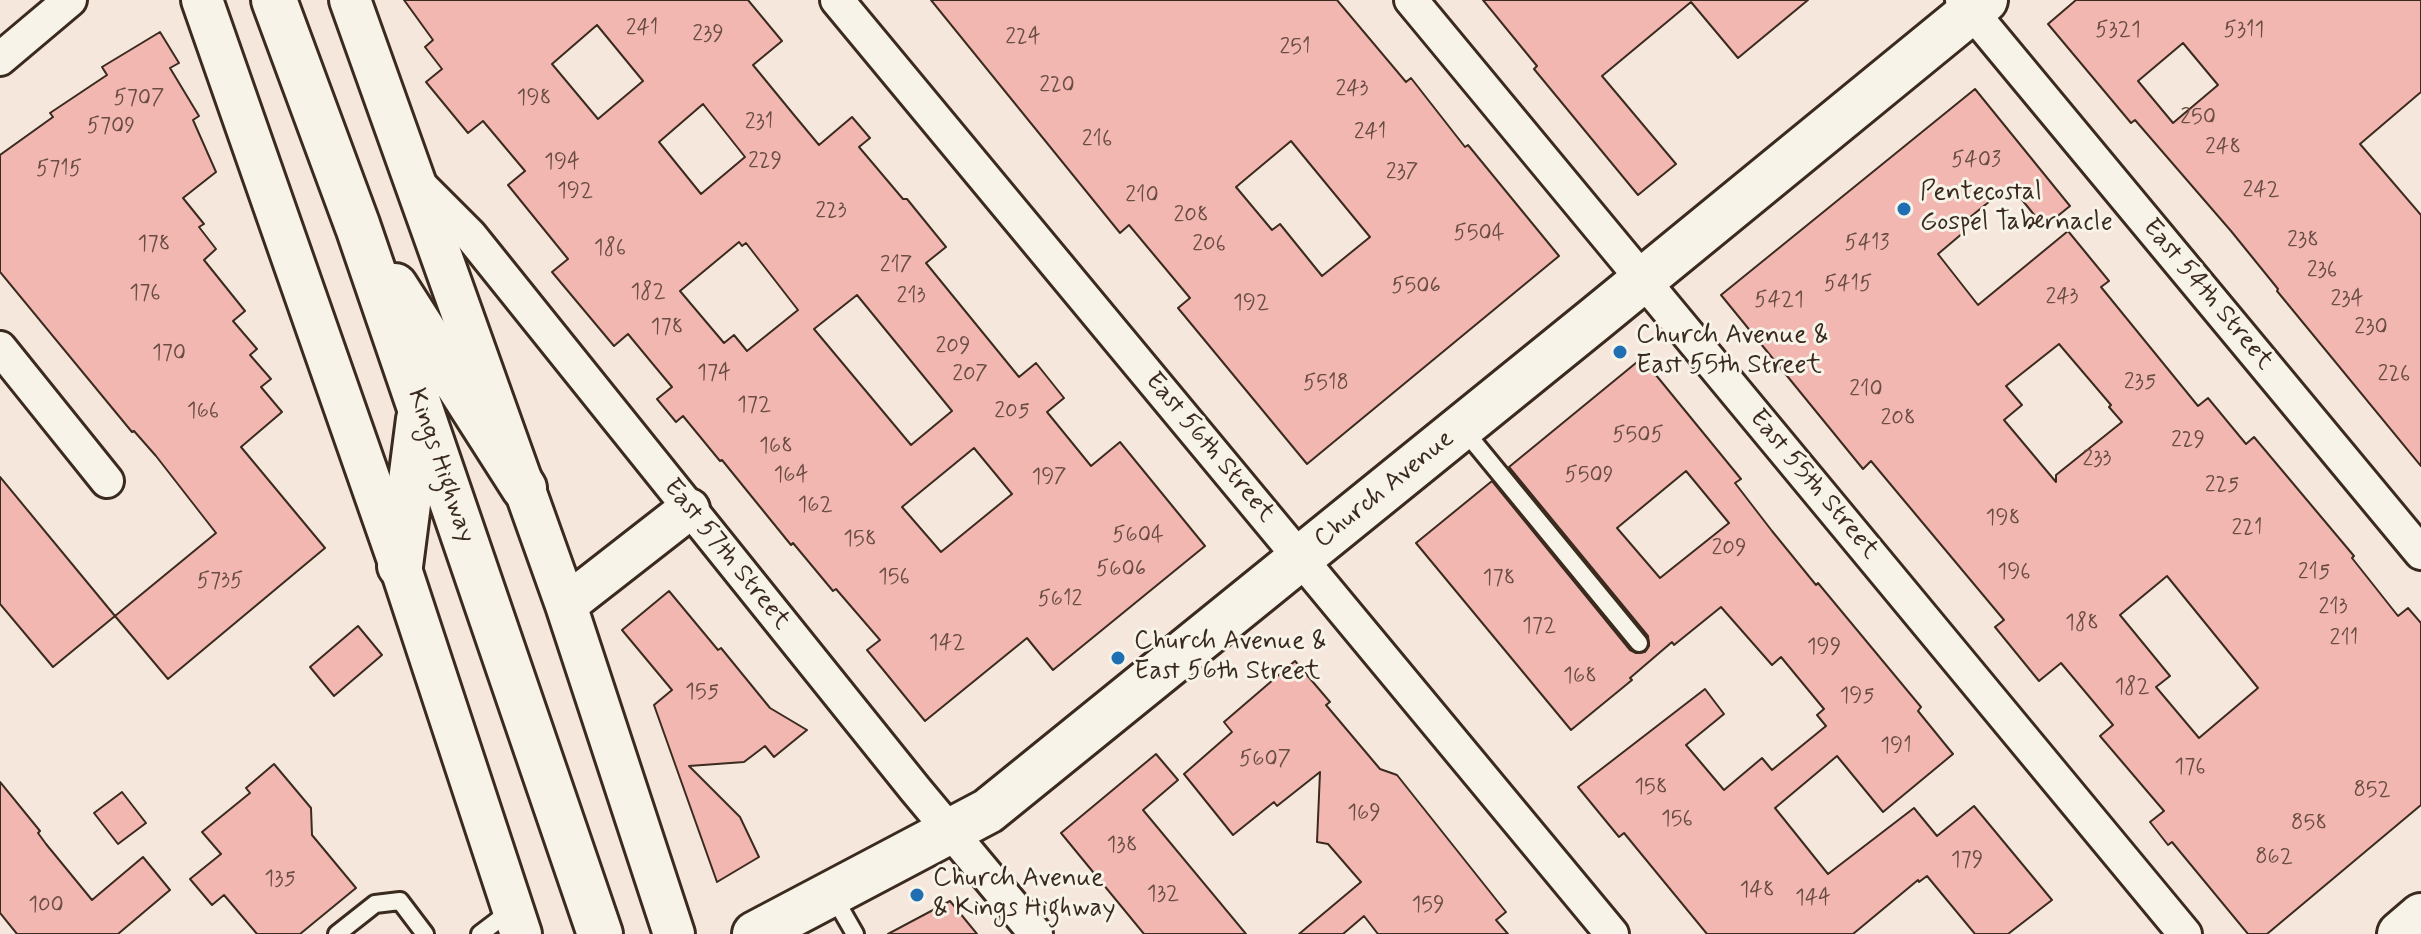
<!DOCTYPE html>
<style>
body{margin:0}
canvas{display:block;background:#f6e7dd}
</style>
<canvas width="2421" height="934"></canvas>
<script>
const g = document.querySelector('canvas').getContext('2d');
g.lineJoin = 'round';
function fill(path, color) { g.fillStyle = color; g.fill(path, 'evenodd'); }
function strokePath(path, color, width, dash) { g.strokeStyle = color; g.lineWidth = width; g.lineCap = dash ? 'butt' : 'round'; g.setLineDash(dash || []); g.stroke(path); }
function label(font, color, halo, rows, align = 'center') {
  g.font = font + ' Mynerve,sans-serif'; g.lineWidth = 6; g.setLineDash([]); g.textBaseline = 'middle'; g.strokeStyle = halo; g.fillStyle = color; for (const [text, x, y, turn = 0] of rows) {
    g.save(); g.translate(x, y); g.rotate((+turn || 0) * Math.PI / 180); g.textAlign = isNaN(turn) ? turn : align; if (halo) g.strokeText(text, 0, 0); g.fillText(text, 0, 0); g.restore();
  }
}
const building = new Path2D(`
 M404 0H748L782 41 753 65 794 115 819 145 852 117 870 138 859 147 903 199H907L946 247 926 263 1019 377 1036 363 1064 398 1047 412 1091 466 1120 442 1205 546 1053 670 1027 638 925 721 867 650 880 640 836 589 833 591 793 543 791 545 722 460 720 461 683 416 676 422 657 399 672 387 652 363 628 334 614 346 552 272 568 259 508 185 525 171 483 121 468 133 426 82 442 69 425 47 433 40ZM597 25 643 81 598 119 552 64ZM703 104 745 157 701 194 659 142ZM739 242 742 246 746 243 798 310 747 351 734 335 724 343 680 291ZM857 295 952 411 911 445 814 329ZM974 448 1012 494 941 552 902 507Z
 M931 0H1337L1406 82 1411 78 1465 147 1468 145 1559 256 1307 464 1178 308 1190 298 1129 225 1120 233ZM1291 141 1370 237 1322 276 1280 224 1272 230 1236 187Z
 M1483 0H1808L1738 58 1691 2 1602 76 1676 164 1638 195 1534 69 1537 66Z
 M2076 0H2421V92L2360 144 2421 215V466L2277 291 2278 289 2231 231 2135 120 2131 123 2048 24ZM2183 43 2218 85 2173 123 2138 81Z
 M160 32 179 63 170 68 199 116 193 120 216 172 183 198 204 224 199 227 216 249 204 260 245 311 233 321 257 349 250 355 271 379 261 387 282 412 241 447 325 548 168 679 115 616 216 533 156 456 134 431 132 432 0 272V155L53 117 50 113 107 75 102 67Z
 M1975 89 2070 206 2044 227 2010 185 1959 226 1964 232 1938 254 1978 305 2068 231 2109 281 2101 287 2198 406 2208 398 2246 444 2254 437 2354 556 2352 558 2398 616 2408 608 2421 623V805L2267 934H2248L2172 842 2168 845 2150 822 2164 811 2100 736 2113 725 2061 663 2039 681 1995 627 2004 620 1871 461 1863 469 1721 295ZM2059 344 2111 405 2109 407 2122 422 2056 475V482L2004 420 2022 405 2006 386ZM2167 576 2258 688 2199 738 2156 687 2170 676 2120 615Z
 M1642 358 1741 479 1735 483 1772 531 1816 585 1818 583 1921 707 1918 711 1953 754 1883 812 1837 756 1775 808 1828 874 1914 808 1937 836 1974 806 2052 900 2008 934H1975L1927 876 1919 882 1918 880 1853 934H1707L1624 833 1619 837 1578 787 1705 689 1724 714 1686 745 1724 790 1762 758 1772 770 1826 726 1817 715 1824 709 1781 657 1772 665 1721 607 1674 645 1672 642 1630 678 1632 680 1571 730 1416 543 1492 481 1630 650 1636 653 1645 652 1649 646 1648 636 1509 467ZM1686 471 1729 523 1660 578 1617 528Z
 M0 477 115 616 53 667 0 604Z
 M669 591 718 650 721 648 770 708 807 730 774 757 765 746 744 762 689 766 740 817 759 857 717 882 654 705 672 690 622 630Z
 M358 626 382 655 334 696 310 667Z
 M1295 661 1330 702 1326 705 1380 769 1397 775 1506 912 1496 920 1508 934H1378L1364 916 1343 934H1299L1361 882 1328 844 1317 842 1320 772 1277 806 1274 802 1233 835 1184 774 1232 732 1224 722Z
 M1156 754 1178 780 1143 810 1246 934H1144L1061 833Z
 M274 764 311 808 312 835 356 888 300 934H257L224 895 212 905 190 879 221 854 202 832 250 793 246 788Z
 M0 782 40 831 38 833 46 844 92 900 143 857 170 890 118 934H17L0 913Z
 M122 792 146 823 118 844 94 813Z
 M950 901 977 934H888Z`);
const service = new Path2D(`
 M1463 429 1639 643
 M832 894 855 934
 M337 934 375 904 400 901 425 934
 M480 934 513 909`);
const minor = new Path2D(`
 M837 0 1612 934
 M1411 0 2185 934
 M1962 0 2421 553
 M0 59 70 0
 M418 183 470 235 915 789 1036 934
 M0 348 107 481`);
const tertiary = new Path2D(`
 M202 0 400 566 521 934
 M350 0 566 605 674 934
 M566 605 689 509`);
const secondary = new Path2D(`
 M755 934 988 811 1594 320 1985 0`);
const primary = new Path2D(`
 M274 0 358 227 600 934
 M395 286 524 488
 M400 566 419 419`);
const trunk = new Path2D(`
 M2400 934 2421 916`);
const markers = [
 [1904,209,8,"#1f6fb2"],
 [1620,352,8,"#1f6fb2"],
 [1118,658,8,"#1f6fb2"],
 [917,895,8,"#1f6fb2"]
];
const numberNames = [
 ["241",642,29],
 ["5321",2118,31],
 ["5311",2244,31],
 ["239",708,35],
 ["224",1023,38],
 ["251",1295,48],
 ["220",1057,86],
 ["243",1352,90],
 ["5707",139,99],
 ["198",534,99],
 ["250",2198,118],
 ["231",759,123],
 ["5709",111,127],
 ["241",1370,133],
 ["216",1097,140],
 ["248",2223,148],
 ["5403",1976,161],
 ["229",765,162],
 ["194",562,163],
 ["5715",59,170],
 ["237",1402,173],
 ["242",2261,191],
 ["192",575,192],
 ["210",1142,196],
 ["223",831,212],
 ["208",1191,216],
 ["5504",1479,234],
 ["238",2303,241],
 ["5413",1867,244],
 ["178",154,245],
 ["206",1209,245],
 ["186",610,249],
 ["217",896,266],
 ["236",2322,271],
 ["5415",1848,285],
 ["5506",1416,287],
 ["182",648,293],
 ["176",145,294],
 ["213",911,297],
 ["243",2062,298],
 ["234",2347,300],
 ["5421",1779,301],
 ["192",1251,304],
 ["178",667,328],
 ["230",2371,328],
 ["209",953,347],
 ["170",169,354],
 ["174",714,374],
 ["207",970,375],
 ["226",2394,375],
 ["235",2140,383],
 ["5518",1326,384],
 ["210",1866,390],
 ["172",754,406],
 ["166",203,412],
 ["205",1012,412],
 ["208",1898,419],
 ["5505",1638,436],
 ["229",2188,441],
 ["168",776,447],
 ["233",2097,460],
 ["164",791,476],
 ["5509",1589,476],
 ["197",1049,478],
 ["225",2222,486],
 ["162",815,506],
 ["198",2003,519],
 ["221",2247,529],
 ["5604",1138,536],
 ["158",860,540],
 ["209",1729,549],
 ["5606",1121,570],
 ["196",2014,573],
 ["215",2314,573],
 ["156",894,578],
 ["178",1499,579],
 ["5735",220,582],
 ["5612",1060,600],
 ["213",2333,608],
 ["188",2082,624],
 ["172",1539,627],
 ["211",2344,639],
 ["142",947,644],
 ["199",1824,648],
 ["168",1580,677],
 ["182",2132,688],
 ["155",702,693],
 ["195",1857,697],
 ["191",1896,747],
 ["5607",1265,760],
 ["176",2190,768],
 ["158",1651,788],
 ["852",2372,791],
 ["169",1364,814],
 ["156",1677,820],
 ["858",2309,824],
 ["138",1122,846],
 ["862",2274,858],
 ["179",1967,861],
 ["135",280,880],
 ["148",1757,891],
 ["132",1163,895],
 ["144",1813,899],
 ["100",46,906],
 ["159",1428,906]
];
const poiNames = [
 ["Pentecostal",1920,194],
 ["Gospel Tabernacle",1920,224],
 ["Church Avenue &",1636,337],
 ["East 55th Street",1636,367],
 ["Church Avenue &",1134,643],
 ["East 56th Street",1134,673],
 ["Church Avenue",933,880],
 ["& Kings Highway",933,910]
];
const streetNames = [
 ["East 54th Street",2207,295,50],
 ["East 56th Street",1209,448,50],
 ["Kings Highway",440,466,71],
 ["East 55th Street",1813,485,50],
 ["Church Avenue",1385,490,-39],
 ["East 57th Street",726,555,51]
];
fill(building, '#f3b7b2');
strokePath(building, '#3b2a1e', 2);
strokePath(service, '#3b2a1e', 22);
strokePath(minor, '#3b2a1e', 38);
strokePath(tertiary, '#3b2a1e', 46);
strokePath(secondary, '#3b2a1e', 50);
strokePath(primary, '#3b2a1e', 50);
strokePath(trunk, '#3b2a1e', 50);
strokePath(service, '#f7f3e8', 16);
strokePath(minor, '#f7f3e8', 32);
strokePath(tertiary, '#f7f3e8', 40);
strokePath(secondary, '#f7f3e8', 44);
strokePath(primary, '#f7f3e8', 44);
strokePath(trunk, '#f7f3e8', 44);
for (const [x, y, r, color] of markers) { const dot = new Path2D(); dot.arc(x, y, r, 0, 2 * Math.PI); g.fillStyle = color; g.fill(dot); strokePath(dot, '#f7f3e8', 3); }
label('22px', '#694d43', null, numberNames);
label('26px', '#3b2a1e', '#f7f3e8', poiNames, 'left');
label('26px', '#3b2a1e', '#f7f3e8', streetNames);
</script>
